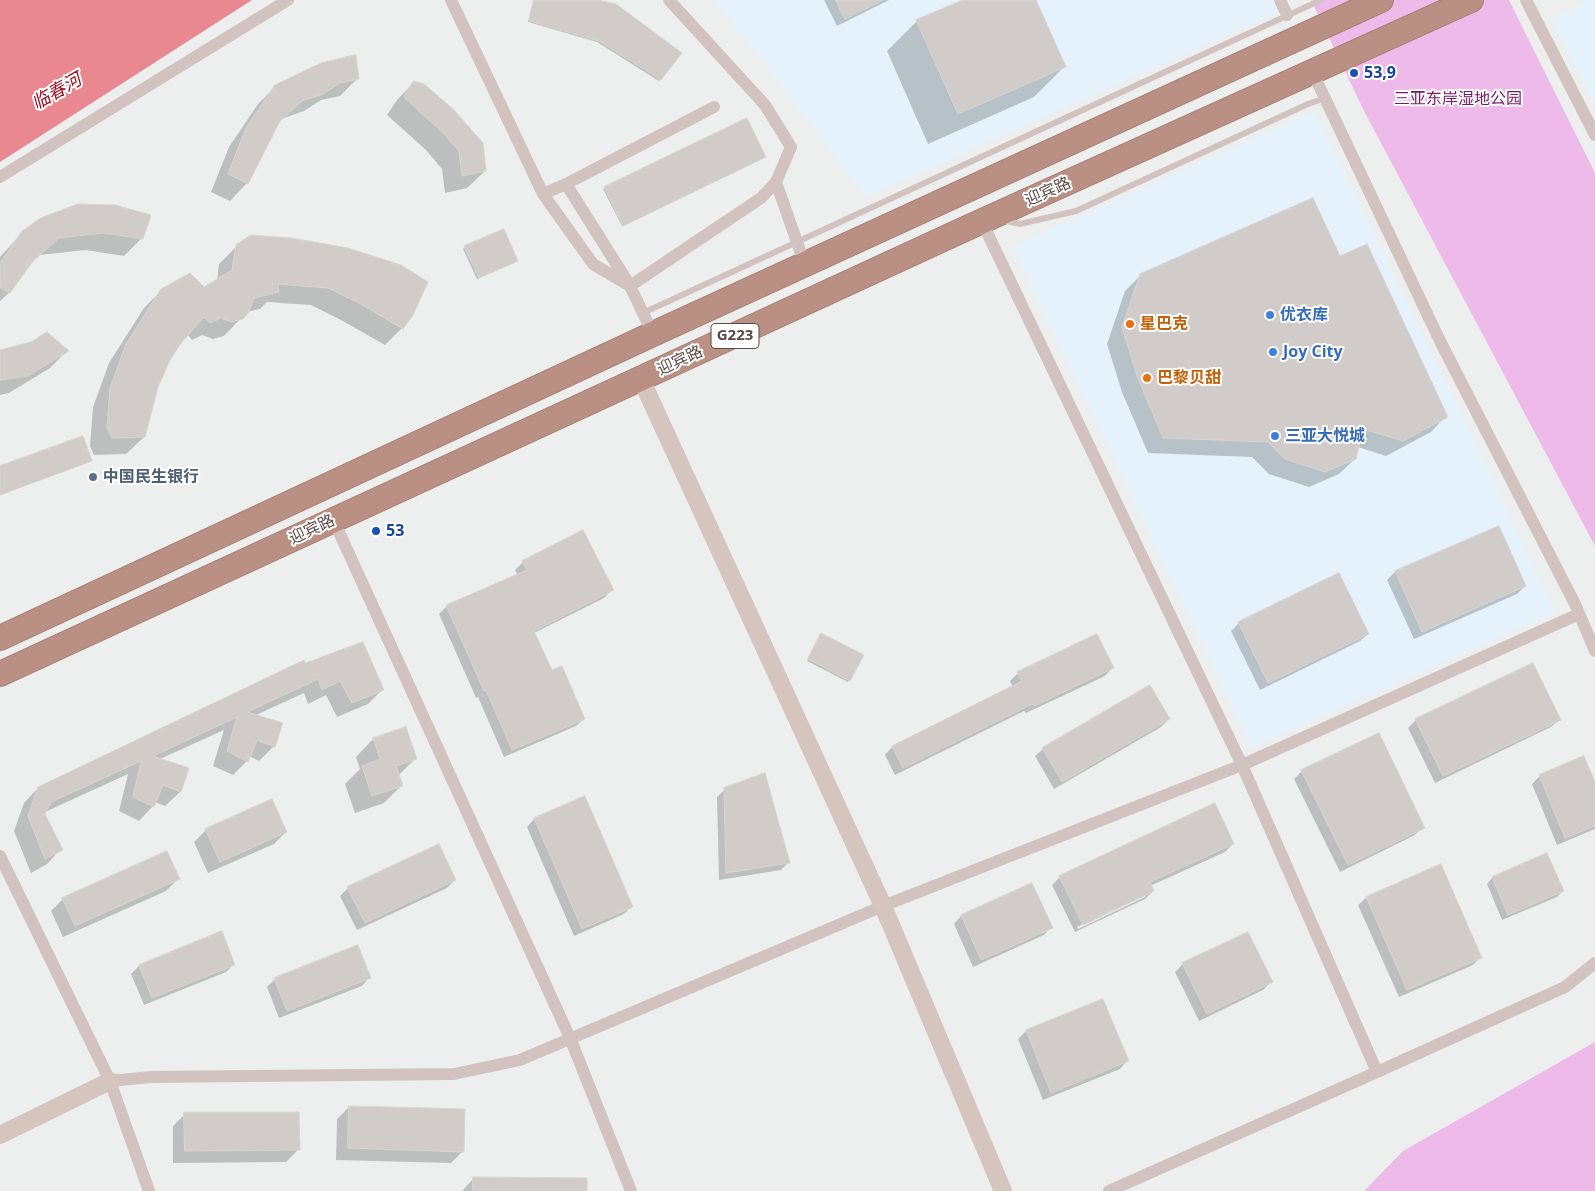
<!DOCTYPE html>
<meta charset="utf-8">
<style>
body{margin:0}
canvas{display:block;background:#ecefee}
</style>
<canvas width="1595" height="1191"></canvas>
<script>
const g = document.querySelector('canvas').getContext('2d');
g.lineJoin = 'round';
function fill(path, color) { g.fillStyle = color; g.fill(path, 'evenodd'); }
function strokePath(path, color, width, dash) { g.strokeStyle = color; g.lineWidth = width; g.lineCap = dash ? 'butt' : 'round'; g.setLineDash(dash || []); g.stroke(path); }
function label(font, color, halo, rows, align = 'center') {
  g.font = font + ' "Open Sans","Noto Sans SC",sans-serif'; g.lineWidth = 4; g.setLineDash([]); g.textBaseline = 'middle'; g.strokeStyle = halo; g.fillStyle = color; for (const [text, x, y, turn = 0] of rows) {
    g.save(); g.translate(x, y); g.rotate((+turn || 0) * Math.PI / 180); g.textAlign = isNaN(turn) ? turn : align; if (halo) g.strokeText(text, 0, 0); g.fillText(text, 0, 0); g.restore();
  }
}
const commercial = new Path2D(`
 M715 0H1273L1279 12 866 197Z
 M1590 0H1595V106L1551 20Z
 M1315 111 1556 612 1252 748 1012 246Z`);
const green = new Path2D(`
 M1311 0H1509L1595 173V546L1364 111Z
 M1595 1042V1191H1364L1403 1151Z`);
const water = new Path2D(`
 M0 0H252L0 162Z`);
const shadow = new Path2D(`
 M534 0H592L660 79 659 81 597 42 528 22Z
 M824 0H889L837 26Z
 M966 0H1035L1064 67 1034 97 928 144 887 51 917 21Z
 M358 78 340 96 321 100 304 111 284 118 277 123 247 183 230 201 211 192 229 147 258 104 276 86Z
 M414 82 485 171 467 188 445 193 442 169 426 150 387 115 397 100Z
 M765 157 622 226 603 189 605 188Z
 M149 216 142 238 124 256 85 250 40 255 28 266 9 293 0 301V257L23 232Z
 M252 237 402 328 385 345 341 320 311 305 267 302 260 309 247 312 224 336 213 339 202 335 192 340 187 334 169 360 157 387 144 437 126 454 94 455 90 446 93 407 109 363 144 308 162 290 204 288 217 281 219 264 237 246Z
 M465 247 515 262 477 279 463 249Z
 M1141 275 1446 416 1431 432 1386 456 1358 447 1355 459 1339 474 1309 487 1269 474 1252 457 1148 453 1122 392 1107 344 1125 291Z
 M0 351H67L50 368 9 393 0 395Z
 M91 461 89 462 0 495V467Z
 M1499 527 1525 586 1517 594 1414 639 1387 580 1395 572Z
 M523 562 612 590 604 598 534 633 551 672 584 719 576 726 504 757 478 697 476 698 439 614 447 606 518 576 515 570Z
 M1239 623 1368 634 1360 641 1260 690 1231 631Z
 M820 636 862 656 848 682 807 661Z
 M305 664 382 690 368 704 337 717 326 695 308 704 304 693 254 716 274 746 259 761 249 756 247 761 233 775 213 766 224 730 160 759 187 769 180 792 165 806 155 802 153 806 139 821 119 811 128 774 45 812 43 814 61 849 47 864 31 873 14 831 24 803 38 788Z
 M1112 668 1105 676 1026 713 1024 711 895 775 885 755 892 747 1013 687 1010 681 1018 673Z
 M1169 719 1161 727 1054 789 1035 756 1043 749Z
 M1416 720H1559L1551 727 1435 783 1408 728Z
 M405 729 415 759 398 776 401 786 384 803 355 813 345 784 360 769 356 757 373 739Z
 M1302 771 1423 827 1415 835 1340 872 1294 779Z
 M1540 776 1595 786V829L1557 845 1532 784Z
 M725 789 789 862 781 870 719 880 717 797Z
 M534 819 632 906 624 914 574 936 527 827Z
 M206 830 286 832 274 844 208 873 194 842Z
 M1233 844 1225 852 1150 886 1153 891 1145 899 1075 932 1052 885 1060 877ZM1145 894V897L1078 929 1077 927Z
 M1492 878 1563 891 1557 897 1502 920 1487 884Z
 M178 879 166 891 63 937 51 911 63 899Z
 M455 880 447 888 357 930 340 896 348 888Z
 M1032 885 1051 927 1044 935 973 967 954 924 961 916Z
 M1366 898 1481 957 1473 965 1399 997 1358 905Z
 M234 964 226 972 144 1005 131 974 139 966Z
 M1183 964 1271 982 1263 990 1199 1021 1175 972Z
 M369 978 362 986 279 1018 267 987 275 979Z
 M1102 1000 1127 1061 1120 1069 1043 1100 1018 1039 1026 1031Z
 M349 1107 463 1151 451 1163 336 1160 337 1119Z
 M185 1114 298 1150 286 1162 173 1163V1126Z
 M474 1178 586 1191H462Z`);
const building = new Path2D(`
 M534 0H598L616 4 682 53 661 80 599 41 529 21Z
 M836 0H883L845 19Z
 M963 0H1036L1066 67 958 114 916 20Z
 M356 55 359 79 340 83 323 94 302 101 280 121 248 184 228 174 246 128 275 85 321 63Z
 M414 81 424 84 453 109 483 143 486 171 462 176 459 151 443 133 404 97Z
 M747 118 766 157 623 226 604 187Z
 M1313 198 1340 256 1367 244 1448 417 1403 441 1363 429 1356 459 1325 472 1285 459 1268 442 1163 438 1137 376 1122 327 1140 274Z
 M78 204 115 205 151 215 143 239 103 233 59 238 33 261 10 293 0 287V263L22 231 41 218Z
 M504 229 518 261 479 278 464 246Z
 M251 235 291 238 348 248 401 265 428 282 413 315 403 329 359 303 328 288 278 284 279 292 254 298 248 313 243 319 231 322 221 318 210 323 204 317 181 343 170 360 158 387 145 437 112 438 107 428 110 388 126 344 161 289 190 273 204 287 232 270 236 245Z
 M47 332 69 351 28 376 0 380V350L31 342Z
 M83 436 92 461 0 495V466Z
 M1499 526 1526 586 1422 632 1395 571Z
 M583 530 614 590 534 631 552 670 562 666 585 719 512 750 486 690 484 691 446 605 527 570 522 561Z
 M1339 573 1369 634 1268 683 1238 622Z
 M821 633 864 655 850 681 808 659Z
 M1097 634 1114 668 1034 706 1032 704 903 768 892 746 1022 681 1017 672Z
 M363 642 384 690 352 703 340 681 322 690 318 679 247 712 283 723 275 747 257 740 248 762 227 751 237 717 153 756 189 768 181 792 163 785 154 807 133 797 141 761 51 802 45 814 63 850 45 859 28 816 38 787 304 660 305 663Z
 M1533 663 1561 720 1443 776 1415 719Z
 M1150 685 1170 719 1062 782 1042 748Z
 M406 727 417 759 396 766 403 786 372 796 362 766 380 759 373 738Z
 M1379 733 1425 828 1348 865 1301 770Z
 M1584 756 1595 782V826L1565 838 1539 775Z
 M765 773 790 863 726 873 724 788Z
 M585 796 633 907 582 929 534 818Z
 M272 799 287 832 220 862 205 829Z
 M1215 803 1234 844 1150 882 1154 891 1083 925 1059 876Z
 M439 844 456 880 365 923 347 887Z
 M167 851 180 879 75 926 62 898Z
 M1547 853 1564 891 1508 915 1492 877Z
 M1441 864 1482 958 1407 990 1366 897Z
 M1032 883 1053 928 981 960 961 915Z
 M222 931 235 965 152 998 139 965Z
 M1248 932 1273 982 1207 1014 1182 963Z
 M358 945 371 978 287 1011 274 978Z
 M1103 999 1129 1061 1051 1093 1026 1030Z
 M349 1106 465 1109 464 1152 348 1148Z
 M184 1112H299L300 1150 185 1151Z
 M473 1177 587 1178V1191H473Z`);
const lane = new Path2D(`
 M1002 220 1020 224 1076 211 1308 104 1325 98
 M643 313 1321 0`);
const street = new Path2D(`
 M451 0 543 194 593 264 630 286
 M1280 0 1287 15
 M1526 0 1595 135
 M1312 71 1440 341 1575 604 1595 651
 M0 177 288 0
 M776 182 805 265
 M543 194 566 184
 M982 222 1242 765 1377 1072
 M629 284 566 184 714 107
 M653 334 630 286 761 198 776 182 791 147 765 105 669 0
 M334 521 570 1038 631 1191
 M0 856 110 1081 149 1191
 M110 1081 151 1077 454 1074 520 1060 883 906 1242 765 1579 614
 M1109 1191 1377 1072 1565 987 1595 963`);
const secondary = new Path2D(`
 M641 379 883 906 1003 1191
 M0 1135 110 1081`);
const highway = new Path2D(`
 M0 638 653 334 1381 0
 M0 674 967 228 1471 0`);
const markers = [
 [1354,73,5,"#1a4fb4"],
 [1270,315,5,"#3f7fe0"],
 [1130,324,5,"#e8710a"],
 [1273,352,5,"#3f7fe0"],
 [1147,378,5,"#e8710a"],
 [1275,436,5,"#3f7fe0"],
 [93,477,5,"#5c6f8a"],
 [376,531,5,"#1a4fb4"]
];
const shields = [
 [735,336,48]
];
const shieldNames = [
 ["G223",735,336]
];
const transitNames = [
 ["53,9",1364,73],
 ["53",386,531]
];
const parkNames = [
 ["三亚东岸湿地公园",1458,99]
];
const streetNames = [
 ["迎宾路",1048,192,-24],
 ["迎宾路",680,361,-25],
 ["迎宾路",312,530,-25]
];
const shopNames = [
 ["优衣库",1280,315],
 ["Joy City",1283,352],
 ["三亚大悦城",1285,436]
];
const foodNames = [
 ["星巴克",1140,324],
 ["巴黎贝甜",1157,378]
];
const serviceNames = [
 ["中国民生银行",103,477]
];
const waterNames = [
 ["临春河",57,92,-30]
];
fill(commercial, '#e5f2fb');
fill(green, '#edbae9');
fill(water, '#ea8891');
fill(shadow, '#0003');
fill(building, '#d1ccc9');
strokePath(building, '#d8d4d1', 1);
strokePath(highway, '#a77c70', 26);
strokePath(lane, '#d2c3c0', 6);
strokePath(street, '#d2c3c0', 12);
strokePath(secondary, '#d6c4bf', 18);
strokePath(highway, '#bb9084', 24);
for (const [x, y, r, color] of markers) { const dot = new Path2D(); dot.arc(x, y, r, 0, 2 * Math.PI); g.fillStyle = color; g.fill(dot); strokePath(dot, '#fff', 2); }
for (const [x, y, w] of shields) { const box = new Path2D(); box.roundRect(x - w / 2, y - 12.5, w, 25, 4); g.fillStyle = '#fff'; g.fill(box); strokePath(box, '#5a4945', 1); }
label('bold 15px', '#5a4945', null, shieldNames);
label('bold 16px', '#164399', '#fff', transitNames, 'left');
label('16px', '#791866', '#fff', parkNames);
label('16px', '#5a4945', '#fff', streetNames);
label('bold 16px', '#366cbe', '#fff', shopNames, 'left');
label('bold 16px', '#c56008', '#fff', foodNames, 'left');
label('bold 16px', '#4e5e75', '#fff', serviceNames, 'left');
label('italic 18px', '#a40e1c', '#fff', waterNames);
</script>
